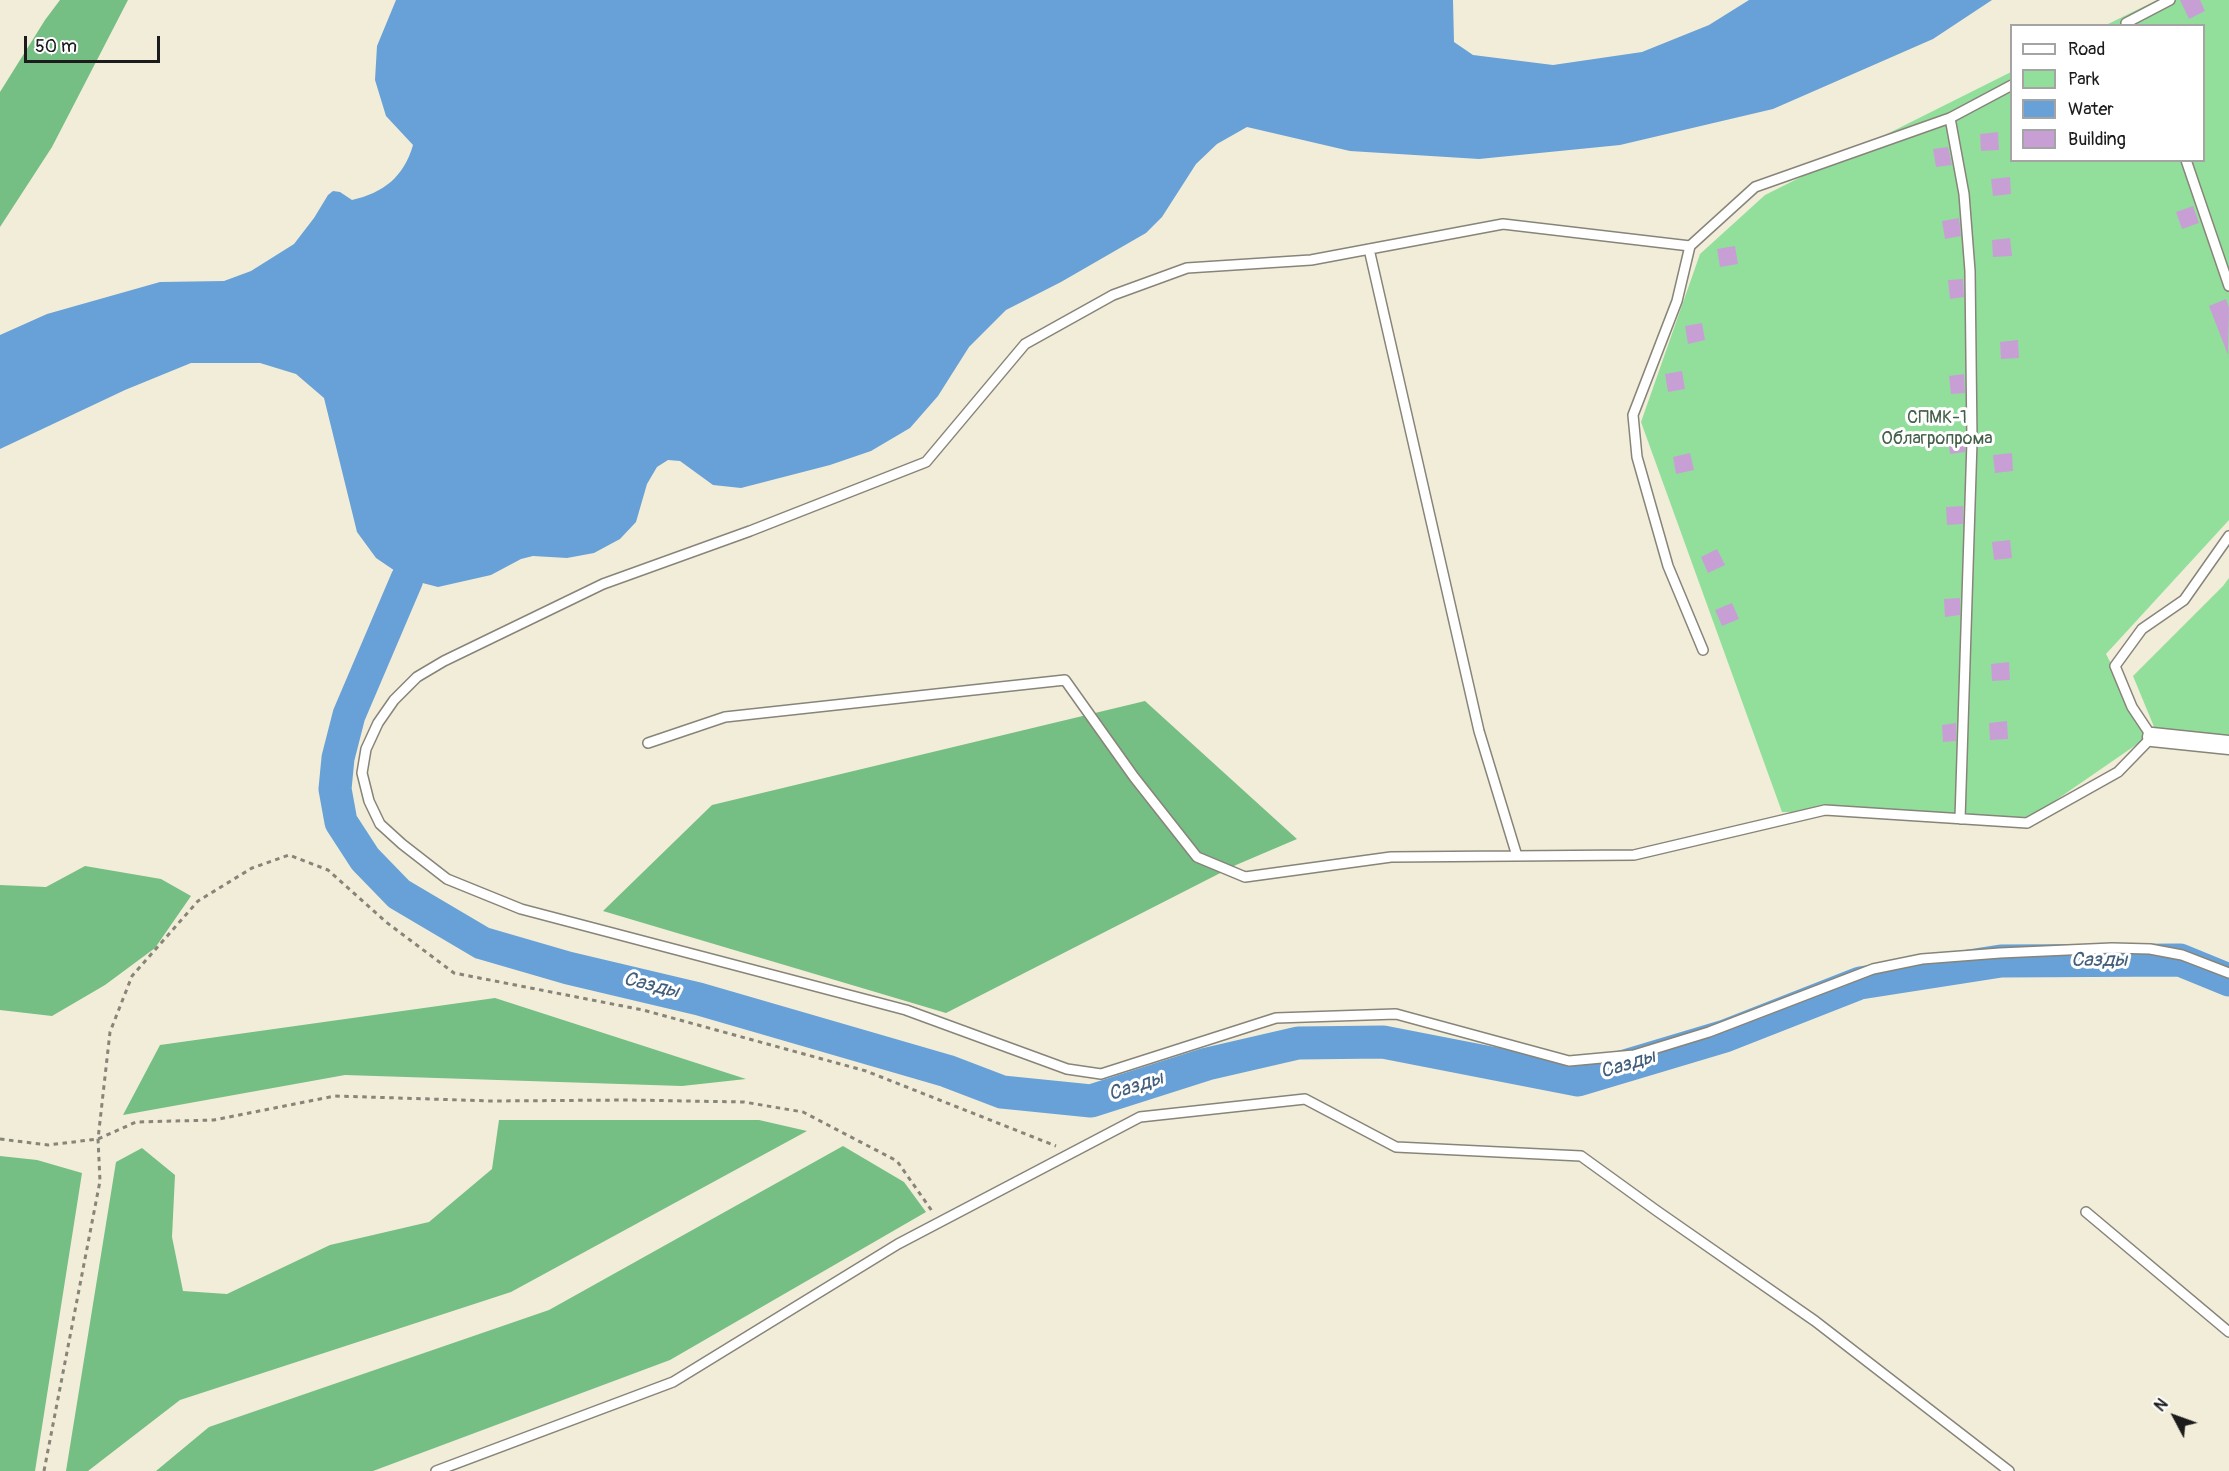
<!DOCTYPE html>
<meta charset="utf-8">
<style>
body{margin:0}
#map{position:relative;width:2229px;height:1471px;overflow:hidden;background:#f2edd8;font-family:Pangolin,sans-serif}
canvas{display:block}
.legend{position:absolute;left:2010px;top:24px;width:195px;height:138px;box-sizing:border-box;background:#fff;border:2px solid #a4a4a4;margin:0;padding:8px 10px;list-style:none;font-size:18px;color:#1c1c1c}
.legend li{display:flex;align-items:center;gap:12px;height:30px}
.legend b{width:30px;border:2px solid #a4a4a4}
.north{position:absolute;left:2145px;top:1387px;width:60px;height:60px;-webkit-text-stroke:4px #fff;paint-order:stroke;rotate:311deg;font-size:16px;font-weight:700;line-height:24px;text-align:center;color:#1c1c1c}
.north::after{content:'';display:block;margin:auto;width:21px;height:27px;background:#1c1c1c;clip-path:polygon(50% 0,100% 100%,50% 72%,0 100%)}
.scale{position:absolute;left:24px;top:36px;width:136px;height:27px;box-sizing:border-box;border:3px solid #1c1c1c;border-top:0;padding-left:8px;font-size:18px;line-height:21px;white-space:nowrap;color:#1c1c1c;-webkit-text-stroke:4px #fff;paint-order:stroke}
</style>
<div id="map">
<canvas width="2229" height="1471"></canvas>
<ul class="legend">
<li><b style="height:8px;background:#fff"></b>Road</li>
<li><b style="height:16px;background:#92df9c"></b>Park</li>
<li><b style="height:16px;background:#68a1d7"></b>Water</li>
<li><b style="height:16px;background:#c89fd4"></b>Building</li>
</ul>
<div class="north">N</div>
<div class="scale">50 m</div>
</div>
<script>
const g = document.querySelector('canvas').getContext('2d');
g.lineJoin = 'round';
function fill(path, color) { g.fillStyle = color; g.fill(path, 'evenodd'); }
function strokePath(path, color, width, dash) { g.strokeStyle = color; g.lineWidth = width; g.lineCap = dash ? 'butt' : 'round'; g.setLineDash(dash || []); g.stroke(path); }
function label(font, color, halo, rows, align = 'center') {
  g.font = font + ' Pangolin,sans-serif'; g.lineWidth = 6; g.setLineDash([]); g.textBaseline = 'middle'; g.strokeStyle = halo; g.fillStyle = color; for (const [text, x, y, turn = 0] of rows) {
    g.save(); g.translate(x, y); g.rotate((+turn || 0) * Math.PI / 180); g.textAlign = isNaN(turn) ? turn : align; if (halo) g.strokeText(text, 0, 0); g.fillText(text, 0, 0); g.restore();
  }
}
const green = new Path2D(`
 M2157 0H2229V520L2106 654 2149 736 2027 820 1782 812 1641 422 1700 254 1765 195 2011 72 2012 160H2204V26L2106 25Z
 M2229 578V741L2157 734 2133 676 2223 586Z`);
const forest = new Path2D(`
 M60 0H128L52 147 0 227V92L45 20Z
 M1145 701 1297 839 1236 865 946 1013 603 911 712 805Z
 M85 866 161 879 191 896 155 948 105 985 52 1016 0 1010V885L46 887Z
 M495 998 746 1079 682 1086 345 1075 123 1115 160 1045Z
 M499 1120H759L807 1131 511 1292 180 1400 88 1471H66L116 1162 142 1148 175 1175 172 1237 183 1291 227 1294 330 1245 429 1222 492 1169Z
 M843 1146 904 1182 926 1212 670 1360 373 1471H156L209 1427 549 1310Z
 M0 1156 37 1160 82 1173 35 1471H0Z`);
const water = new Path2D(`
 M396 0H1453L1454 42 1473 55 1553 65 1642 52 1709 25 1749 0H1992L1933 39 1773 109 1620 145 1479 159 1350 151 1247 127 1217 144 1196 164 1162 217 1146 233 1061 282 1006 310 969 347 938 396 910 428 871 451 830 465 741 488 713 485 680 461 668 460 657 467 647 484 636 522 620 539 594 553 567 558 533 556 521 559 491 575 438 587 407 579 376 558 357 532 324 398 296 374 260 363H191L125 390 0 449V335L47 314 160 282 224 281 251 271 294 244 314 218 328 195 333 191 340 192 352 200C383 193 404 177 413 145L386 116 375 80 377 46Z`);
const river = new Path2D(`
 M407 579 349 715 338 758 335 789 341 822 365 859 399 894 482 943 568 968 699 999 947 1071 1002 1092 1091 1101 1207 1064 1298 1043 1383 1042 1578 1080 1725 1036 1860 983 2001 961 2180 960 2229 980`);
const building = new Path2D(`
 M2180 0H2200L2205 11 2189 19Z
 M1998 132 1999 150 1981 151 1980 134Z
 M1948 147 1952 165 1936 167 1933 149Z
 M2010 177 2011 194 1993 196 1991 179Z
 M2193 206 2199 223 2182 229 2176 212Z
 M1959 218 1961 236 1945 239 1942 221Z
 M2010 238 2012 256 1993 257 1992 240Z
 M1735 246 1738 264 1720 267 1717 249Z
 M1963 279 1964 297 1950 299 1948 280Z
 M2226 299 2229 308 2228 355 2209 306Z
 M1702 323 1705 340 1688 344 1685 326Z
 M2018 340 2019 358 2001 359 2000 342Z
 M1682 371 1685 389 1668 392 1665 374Z
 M1964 374 1965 393 1951 394 1949 376Z
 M1965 434V452L1950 454 1948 436Z
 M1690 453 1694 470 1676 474 1673 457Z
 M2012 453 2013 471 1995 473 1993 455Z
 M1963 506V524L1947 525 1946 507Z
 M2010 540 2012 558 1994 560 1992 542Z
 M1717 549 1725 565 1708 573 1701 557Z
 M1960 598V615L1945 617 1944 599Z
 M1732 603 1739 619 1722 626 1715 610Z
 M2009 662 2010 680 1992 681 1991 664Z
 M2007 721 2008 739 1990 740 1989 723Z
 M1956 723V741L1943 742 1942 725Z`);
const path = new Path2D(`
 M0 1139 48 1145 98 1139 136 1122 214 1120 335 1096 492 1101 629 1100 744 1102 803 1112 897 1161 932 1211
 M44 1471 100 1181 98 1139 110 1032 132 976 198 901 252 868 289 855 328 870 386 922 454 973 643 1010 866 1071 1056 1146`);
const lane = new Path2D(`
 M2126 23 2170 0
 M2012 85 1950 118 1755 187 1690 246 1503 224 1311 260 1187 268 1113 295 1025 344 926 462 750 531 603 584 444 661 417 677 394 700 378 723 366 749 362 773 369 801 380 824 402 844 447 879 521 909 906 1010 1067 1069 1101 1074 1276 1018 1396 1014 1569 1061 1634 1055 1709 1032 1873 969 1922 959 2000 953 2112 948 2150 949 2182 955 2229 973
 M1950 118 1964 194 1970 271 1972 441 1960 819
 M2186 160 2229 286
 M1690 246 1677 301 1633 415 1637 457 1668 566 1703 650
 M1369 249 1479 731 1517 856
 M648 743 725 717 1065 680 1134 777 1197 857 1245 877 1391 857 1634 855 1825 810 2027 823 2118 772 2152 737 2132 707 2115 666 2142 629 2184 600 2229 536
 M2086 1212 2229 1332
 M436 1471 673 1382 898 1244 1140 1117 1305 1099 1396 1147 1581 1156 1657 1211 1815 1321 2009 1471`);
const street = new Path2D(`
 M2152 737 2229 745`);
const parkNames = [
 ["СПМК-1",1937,418],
 ["Облагропрома",1937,439]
];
const waterNames = [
 ["Сазды",2099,961],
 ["Сазды",651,986,14],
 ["Сазды",1628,1065,-17],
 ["Сазды",1136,1087,-18]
];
fill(green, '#92df9c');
fill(forest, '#75be84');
fill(water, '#68a1d7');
strokePath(river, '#68a1d7', 33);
fill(building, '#c89fd4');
strokePath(lane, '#87847a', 12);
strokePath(street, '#87847a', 21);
strokePath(path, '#87847a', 3, [4.5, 4.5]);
strokePath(lane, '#fff', 9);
strokePath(street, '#fff', 18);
label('18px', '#456049', '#fff', parkNames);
label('italic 20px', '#425e7a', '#fff', waterNames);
</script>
